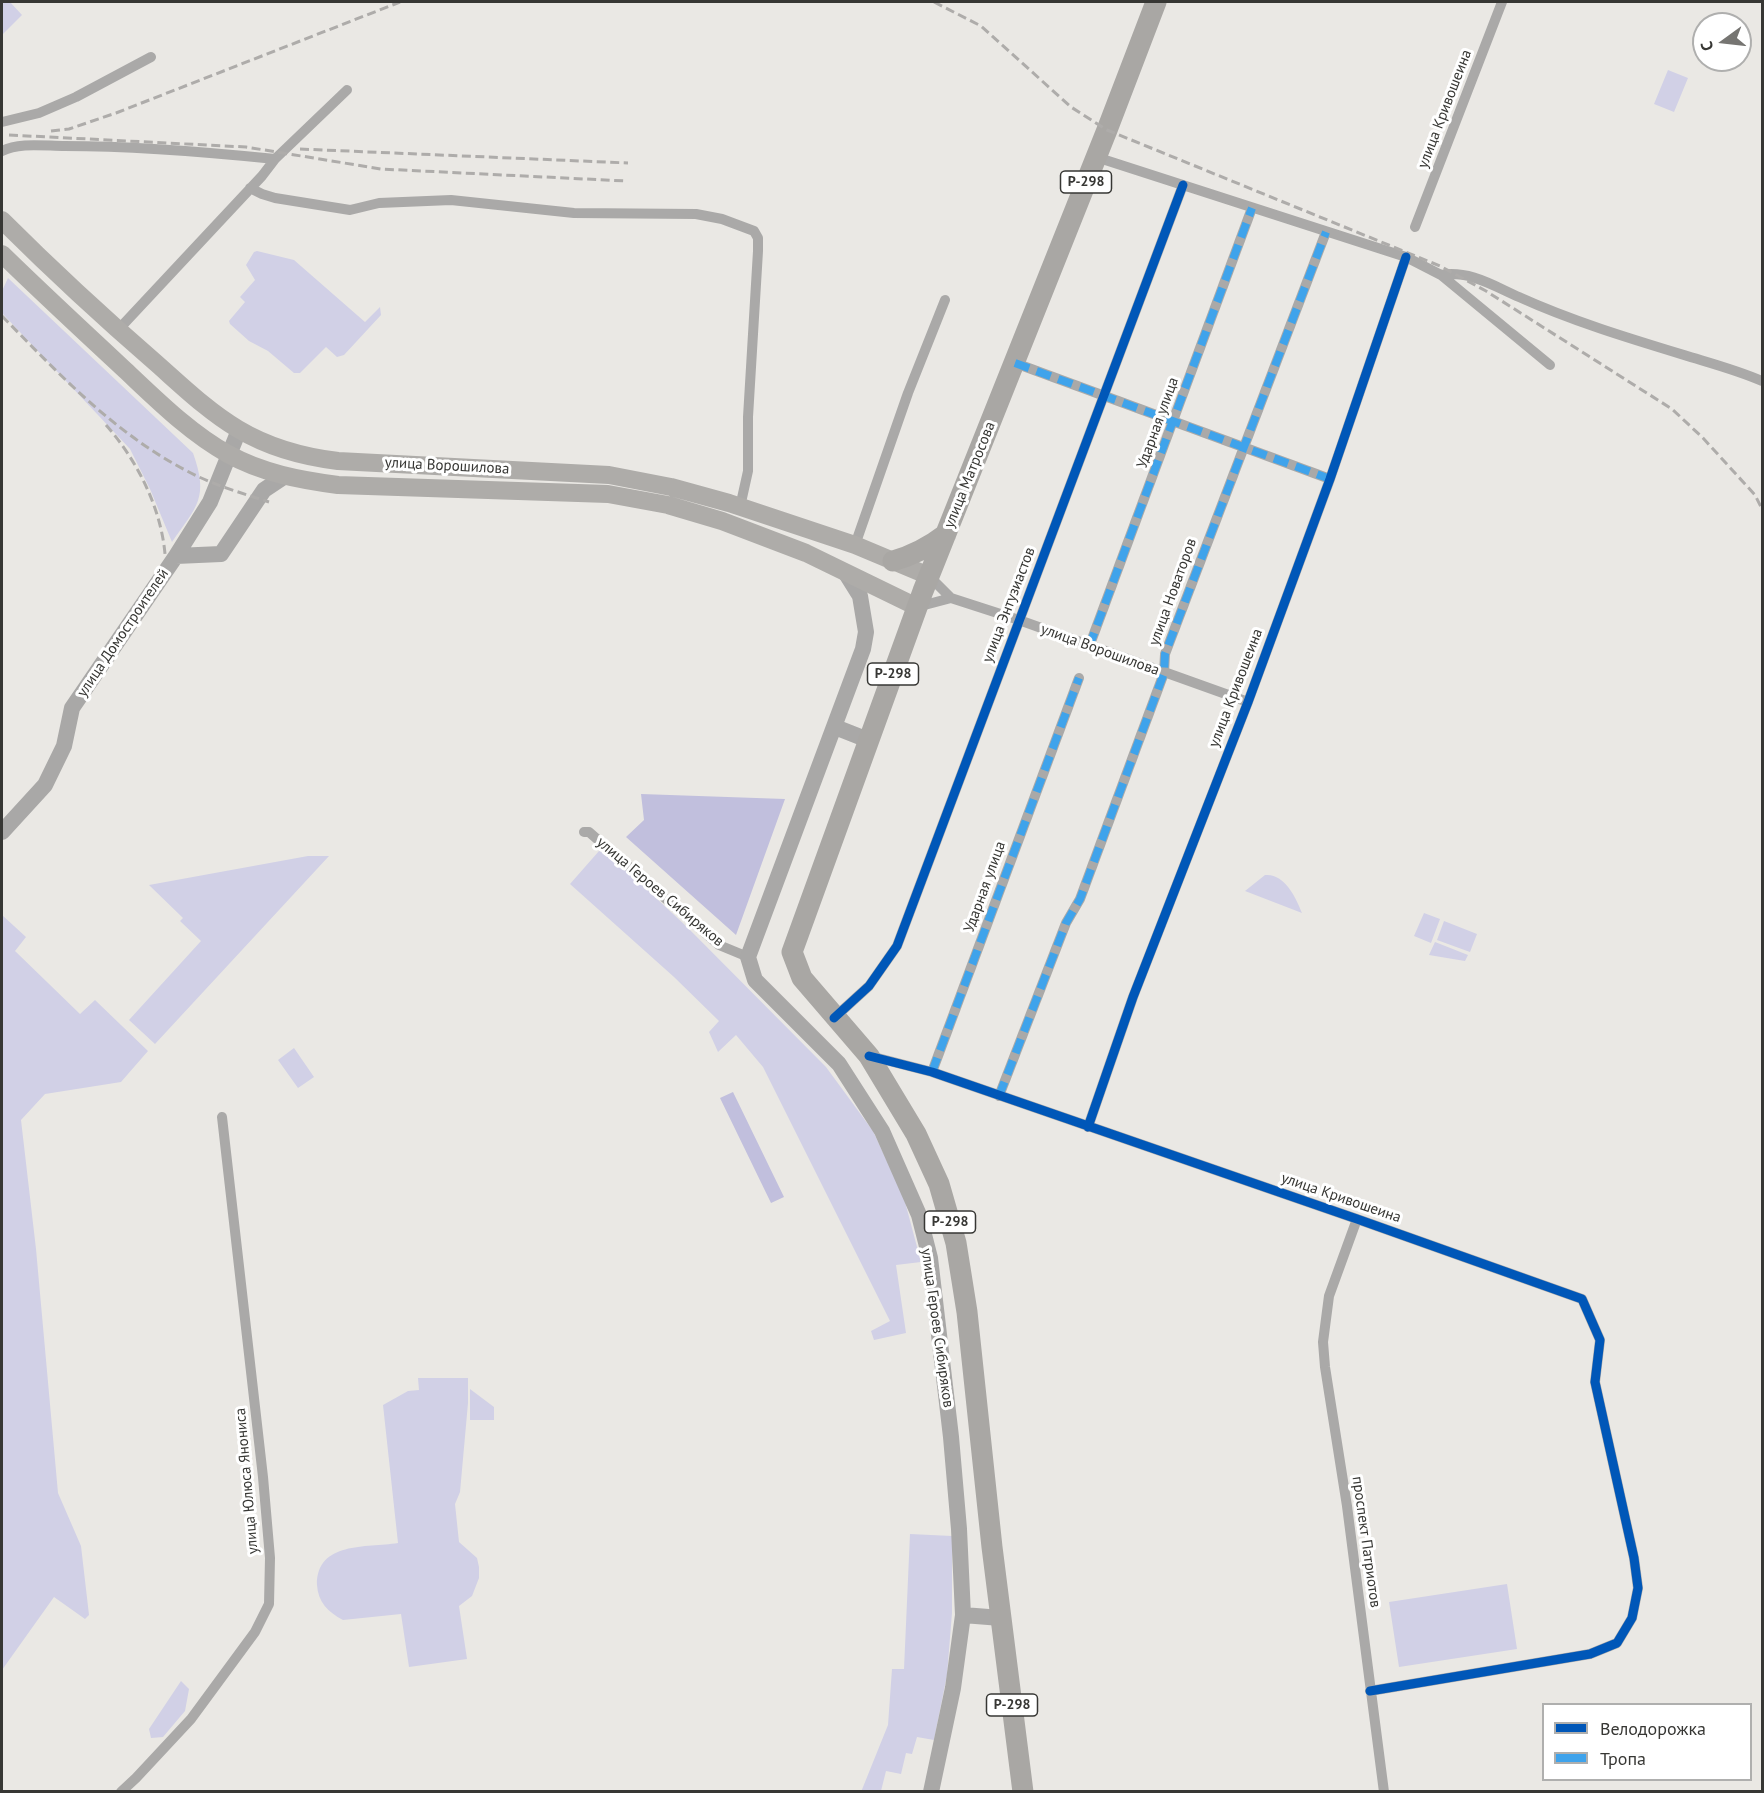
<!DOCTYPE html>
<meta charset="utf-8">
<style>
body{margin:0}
#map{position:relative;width:1764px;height:1793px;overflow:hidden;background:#eae8e4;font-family:"PT Sans",sans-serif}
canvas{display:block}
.frame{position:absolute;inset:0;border:3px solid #373734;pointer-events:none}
.legend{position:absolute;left:1542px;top:1703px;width:210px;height:78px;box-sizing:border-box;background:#fff;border:2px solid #afafae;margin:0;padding:8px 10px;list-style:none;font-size:18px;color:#373734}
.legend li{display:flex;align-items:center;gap:12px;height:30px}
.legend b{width:30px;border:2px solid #afafae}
.north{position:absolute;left:1692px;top:12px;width:60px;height:60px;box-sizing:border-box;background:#fff;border:2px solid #afafae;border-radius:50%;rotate:255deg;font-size:16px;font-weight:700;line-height:24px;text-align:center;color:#373734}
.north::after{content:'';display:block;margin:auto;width:21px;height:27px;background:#767572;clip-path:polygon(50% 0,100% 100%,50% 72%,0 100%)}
</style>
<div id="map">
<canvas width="1764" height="1793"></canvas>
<div class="frame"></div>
<ul class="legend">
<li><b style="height:8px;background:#0057b8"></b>Велодорожка</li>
<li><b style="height:8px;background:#3fa3eb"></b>Тропа</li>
</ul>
<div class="north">С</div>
</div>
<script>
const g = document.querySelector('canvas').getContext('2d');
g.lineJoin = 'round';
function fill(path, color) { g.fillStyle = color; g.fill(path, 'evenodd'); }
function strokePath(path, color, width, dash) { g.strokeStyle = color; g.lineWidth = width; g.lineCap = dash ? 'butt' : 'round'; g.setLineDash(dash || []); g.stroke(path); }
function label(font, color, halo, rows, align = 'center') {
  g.font = font + ' "PT Sans",sans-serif'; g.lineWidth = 6; g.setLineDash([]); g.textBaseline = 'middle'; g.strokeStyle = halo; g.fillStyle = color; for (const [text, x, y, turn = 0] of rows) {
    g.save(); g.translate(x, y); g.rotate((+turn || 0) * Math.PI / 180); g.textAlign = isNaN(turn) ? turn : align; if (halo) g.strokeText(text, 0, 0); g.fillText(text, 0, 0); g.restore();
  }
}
const green = new Path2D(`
 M2 2H10L22 15 2 35Z
 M1668 70 1688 78 1674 112 1654 104Z
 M257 251 294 260 365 322 380 307 381 315 344 355 337 357 326 347 300 373H294L268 351 249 341 230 324 229 321 245 302 240 297 255 280 246 265 254 252Z
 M8 278 193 453C209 498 197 506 172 542L150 489 130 449 2 313V291Z
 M599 851 608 853 687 927 826 1067 873 1131 904 1198 921 1262 896 1265 906 1333 874 1340 871 1331 890 1321 763 1067 736 1035 718 1052 709 1032 719 1021 674 977 570 884Z
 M308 856H329L155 1044 129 1020 201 941 180 921 183 918 149 885Z
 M1265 875C1284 873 1296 897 1302 913L1245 891Z
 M1424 913 1440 919 1431 943 1414 936Z
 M2 915 26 937 15 951 80 1014 95 1000 148 1051 121 1082 45 1094 21 1120 36 1249 58 1493 81 1546 89 1615 85 1619 54 1597 2 1670Z
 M1444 921 1477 934 1470 952 1437 940Z
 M1435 942 1468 955 1465 961 1429 955Z
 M294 1048 314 1077 298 1088 278 1060Z
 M418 1378H468V1403L460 1492 455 1504 459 1542 477 1558 479 1567V1578L472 1596 459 1606 467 1659 409 1667 401 1614 343 1620C328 1612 318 1602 317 1585 317 1541 366 1548 398 1543L383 1405 408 1391 419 1390Z
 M470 1389 494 1407V1420H470Z
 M910 1534 952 1536V1613L947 1675 934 1740 917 1737 912 1754 906 1753 901 1774 886 1771 881 1791 861 1792 888 1725 892 1669H904Z
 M1507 1584 1517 1649 1399 1667 1389 1602Z
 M181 1681 189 1689 185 1711 163 1737 151 1738 149 1729Z`);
const forest = new Path2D(`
 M641 794 785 799 736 935 626 837 644 820Z
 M733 1092 784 1197 771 1203 720 1098Z`);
const street = new Path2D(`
 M2 122 39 113 76 97 151 57
 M2 151C19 142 45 146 65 146 135 146 206 152 275 159L347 90
 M1096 157 1406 257 1441 275 1550 365
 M250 188 262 194 275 198 350 210 379 203 451 200 574 213 696 214 722 219 754 231 758 238V251L748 417V471L740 507
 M1415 227 1502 2
 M1441 275C1469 270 1494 286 1519 297 1572 321 1628 338 1684 355 1710 363 1737 370 1762 381
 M118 330 262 176 275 159
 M1015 363 1330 479
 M855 545 908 393 945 300
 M929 576 951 598 1019 620 1248 702
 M917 607 951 598
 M1089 647 1252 208
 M584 832H589L719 945 748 957
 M834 1018 869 986 897 946 1183 185
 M870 1056 932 1072 1357 1219 1582 1299 1600 1340 1595 1382 1634 1558 1638 1588 1632 1618 1617 1643 1590 1654 1370 1691
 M932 1072 1079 678
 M999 1096 1066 923 1080 899 1164 673 1165 654 1326 232
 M1088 1127 1133 997 1248 702 1330 479 1406 257
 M1357 1219 1329 1296 1323 1342 1325 1367 1347 1506 1384 1792
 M121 1792 136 1778 191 1719 255 1632 269 1604 270 1558 263 1477 222 1117`);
const secondary = new Path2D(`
 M176 556 221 554 264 490 285 476
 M845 572 860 596 866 632 863 649 748 957 755 980 839 1064 882 1131 919 1215 930 1258 951 1437 959 1529 963 1615 953 1688 931 1792
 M835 727 868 740
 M2 832 45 785 64 746 72 708 176 556 210 502 239 430
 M963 1615 1001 1618`);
const primary = new Path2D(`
 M2 220C51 269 103 317 156 363 182 386 209 412 238 429 268 447 305 457 338 461L609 475 671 487 729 503 855 545 929 576
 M2 254C42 293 84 332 125 370 157 400 190 433 228 454 262 473 300 480 338 485L608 494 668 505 722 521 806 553 917 607`);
const highway = new Path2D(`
 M893 561C914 555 929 547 946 534
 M1023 1792 992 1547 967 1312 956 1243 939 1184 916 1134 869 1056 802 978 792 952 923 591 1107 130 1156 2`);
const rail = new Path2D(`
 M934 2 981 26 1071 107 1107 130 1440 266 1486 291 1672 409 1703 438 1755 495 1762 509
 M51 131 69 129 116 113 400 2
 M9 135 246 147 381 169 626 181
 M300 149 628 163
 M2 316C59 374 114 433 187 471 213 485 242 493 269 502
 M106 425C137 460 161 508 165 554`);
const quiet = new Path2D(`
 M1015 363 1330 479
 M1089 647 1252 208
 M932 1072 1079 678
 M999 1096 1066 923 1080 899 1164 673 1165 654 1326 232`);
const cycleway = new Path2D(`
 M834 1018 869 986 897 946 1183 185
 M869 1056 932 1072 1357 1219 1582 1299 1600 1340 1595 1382 1634 1558 1638 1588 1632 1618 1617 1643 1590 1654 1370 1691
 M1088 1127 1133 997 1248 702 1330 479 1406 257`);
const shields = [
 [1086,182,51],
 [893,674,51],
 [950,1222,51],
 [1012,1705,51]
];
const shieldNames = [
 ["Р-298",1086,182],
 ["Р-298",893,674],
 ["Р-298",950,1222],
 ["Р-298",1012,1705]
];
const streetNames = [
 ["улица Кривошеина",1445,109,-69],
 ["Ударная улица",1158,423,-70],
 ["улица Ворошилова",447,466,3],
 ["улица Матросова",970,475,-68],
 ["улица Новаторов",1173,592,-70],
 ["улица Энтузиастов",1009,605,-69],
 ["улица Домостроителей",123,633,-56],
 ["улица Ворошилова",1100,650,20],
 ["улица Кривошеина",1236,688,-69],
 ["Ударная улица",985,887,-70],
 ["улица Героев Сибиряков",660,892,40],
 ["улица Кривошеина",1341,1198,19],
 ["улица Героев Сибиряков",937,1328,82],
 ["улица Юлюса Янониса",247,1481,-95],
 ["проспект Патриотов",1366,1542,82]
];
fill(green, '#d1d0e6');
fill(forest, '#c1bfdd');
strokePath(street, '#aaa9a8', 10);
strokePath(secondary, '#a9a8a7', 16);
strokePath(primary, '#aeaca9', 18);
strokePath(highway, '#a9a7a4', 21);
strokePath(rail, '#aeacaa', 3, [9, 4.5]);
strokePath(quiet, '#3fa3eb', 8, [15, 8]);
strokePath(cycleway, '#0057b8', 9);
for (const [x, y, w] of shields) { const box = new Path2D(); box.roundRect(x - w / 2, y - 11, w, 22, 4.5); g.fillStyle = '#fff'; g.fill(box); strokePath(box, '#373734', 1.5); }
label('bold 14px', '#373734', null, shieldNames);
label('15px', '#373734', '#fff', streetNames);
</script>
